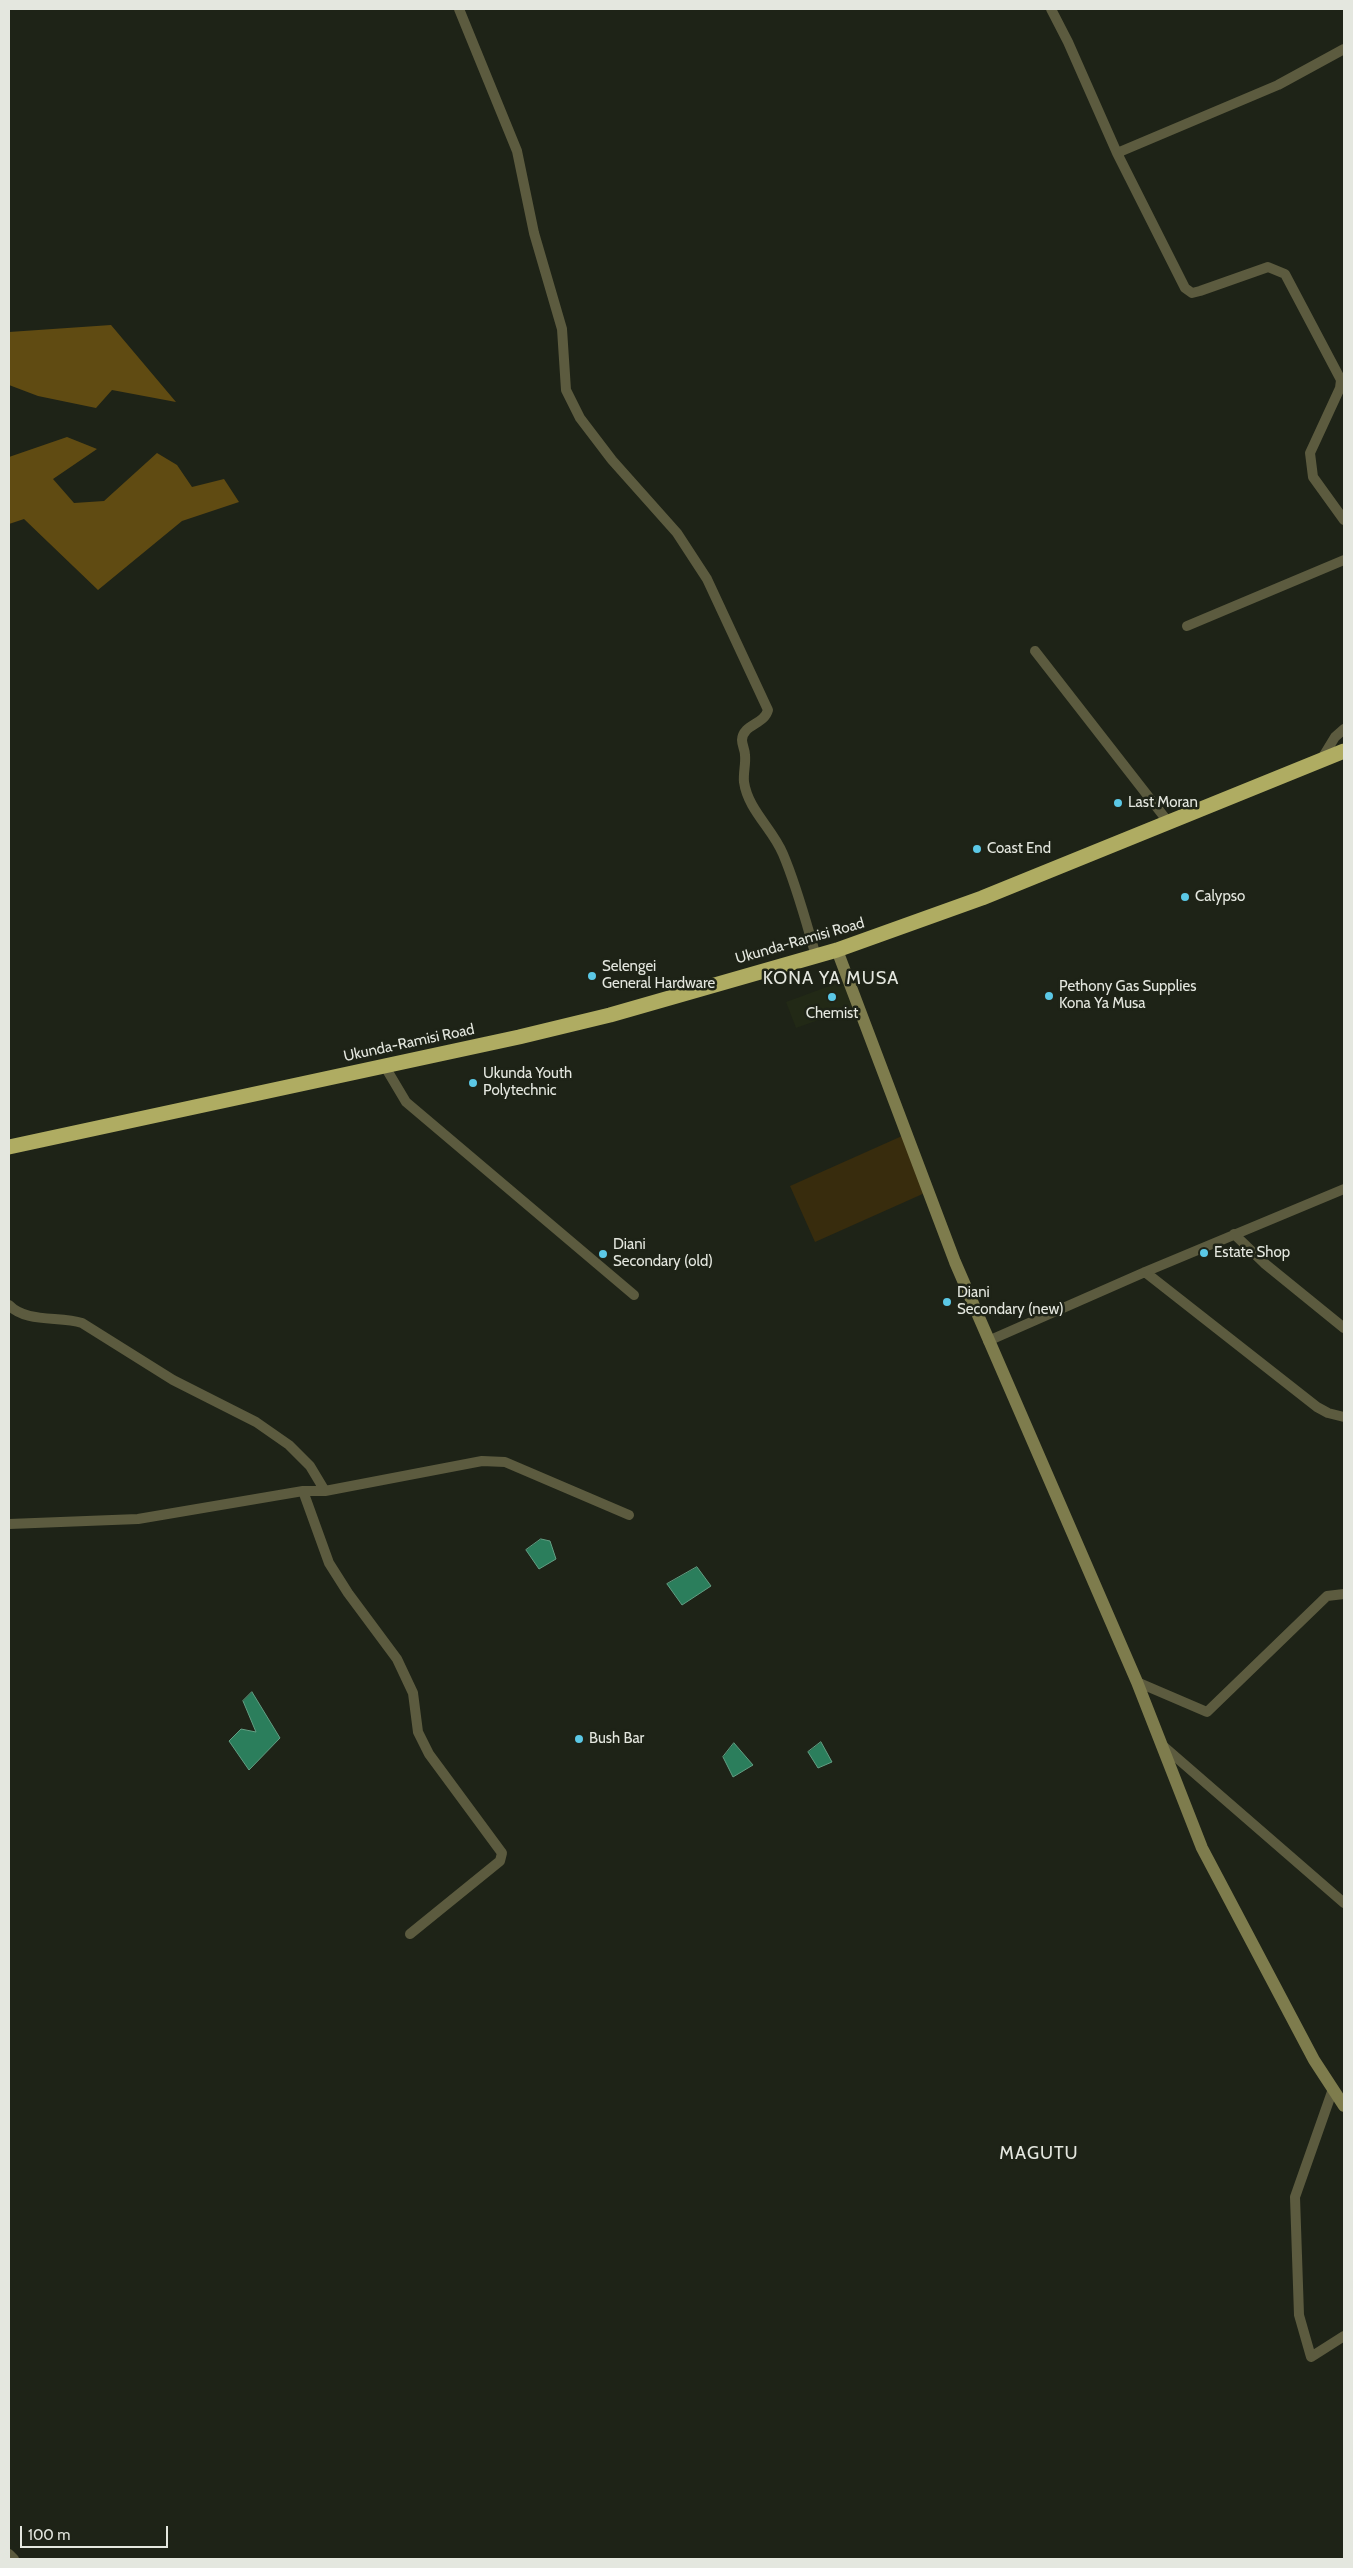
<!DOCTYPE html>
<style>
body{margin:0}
#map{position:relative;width:1353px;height:2568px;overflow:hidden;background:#1e2317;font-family:Cabin,sans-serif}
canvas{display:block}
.frame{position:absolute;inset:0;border:10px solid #e4e7df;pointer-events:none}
.scale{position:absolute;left:20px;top:2526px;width:148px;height:22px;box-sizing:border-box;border:2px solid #e4e7df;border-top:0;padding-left:6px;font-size:15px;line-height:18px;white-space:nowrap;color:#e4e7df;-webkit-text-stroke:4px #1e2317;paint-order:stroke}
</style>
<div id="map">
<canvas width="1353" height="2568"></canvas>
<div class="frame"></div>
<div class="scale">100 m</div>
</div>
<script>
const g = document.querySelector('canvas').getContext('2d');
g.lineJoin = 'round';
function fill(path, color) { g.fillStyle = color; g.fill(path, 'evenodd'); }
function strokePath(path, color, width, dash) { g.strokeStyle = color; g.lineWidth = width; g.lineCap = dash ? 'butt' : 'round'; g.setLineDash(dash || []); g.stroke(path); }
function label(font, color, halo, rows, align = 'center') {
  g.font = font + ' Cabin,sans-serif'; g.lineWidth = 5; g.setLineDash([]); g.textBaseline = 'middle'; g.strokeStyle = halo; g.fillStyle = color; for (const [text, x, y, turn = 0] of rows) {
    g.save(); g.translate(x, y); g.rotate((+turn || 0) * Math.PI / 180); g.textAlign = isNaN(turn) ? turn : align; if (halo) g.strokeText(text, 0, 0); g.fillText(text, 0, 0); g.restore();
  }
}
const built = new Path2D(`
 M843 981 852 1008 796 1028 786 1002Z`);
const green = new Path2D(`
 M902 1136 927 1192 815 1242 790 1186Z`);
const forest = new Path2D(`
 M111 325 176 402 112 390 96 408 38 396 9 385V332Z
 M67 437 97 449 53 479 74 503 104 501 157 453 177 465 192 487 224 479 239 502 182 521 98 590 24 519 9 524V457Z`);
const water = new Path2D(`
 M541 1539 550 1541 556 1559 539 1569 526 1550Z
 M697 1567 711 1586 682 1605 667 1584Z
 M252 1692 280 1738 249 1770 229 1741 241 1729 256 1732 243 1701Z
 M821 1742 832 1762 818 1768 808 1752Z
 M734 1743 753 1765 733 1777 723 1757Z`);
const street = new Path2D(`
 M459 9 517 151 534 233 562 329 566 390 580 418 612 460 677 533 707 579 768 710C764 725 743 724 742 740 742 745 745 750 745 755 746 764 743 773 744 782 748 810 773 829 783 854 797 887 806 922 816 956
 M1051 9 1068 42 1117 153 1185 288 1192 293 1200 291 1268 267 1285 274 1341 380 1340 388 1310 453 1313 477 1344 520
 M1117 153 1278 85 1344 49
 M1187 626 1344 560
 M1035 651 1169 823
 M1321 760 1335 737 1344 729
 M384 1065 406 1102 634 1295
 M1234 1234 1264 1263 1344 1328
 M1145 1272 1317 1407 1328 1413 1344 1417
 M9 1305C26 1323 59 1316 82 1323L173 1380 256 1422 289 1445 310 1466 325 1491
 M988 1341 1145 1272 1344 1189
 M303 1491 329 1563 348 1593 397 1659 413 1693 418 1732 429 1754 502 1853 500 1861 410 1934
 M9 1524 138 1519 303 1491H325L482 1461 505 1462 629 1515
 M1137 1682 1207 1712 1327 1596 1344 1594
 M1162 1745 1344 1903
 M1333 2089 1295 2197 1299 2315 1311 2357 1344 2336
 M9 2554 14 2559`);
const secondary = new Path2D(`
 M837 950 955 1262 1137 1682 1202 1848 1314 2060 1344 2106`);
const highway = new Path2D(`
 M9 1147 519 1037 610 1015 837 950 982 898 1344 751`);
const markers = [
 [1118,803,5,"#5bc8e6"],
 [977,849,5,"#5bc8e6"],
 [1185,897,5,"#5bc8e6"],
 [592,976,5,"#5bc8e6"],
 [1049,996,5,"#5bc8e6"],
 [832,997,5,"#5bc8e6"],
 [473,1083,5,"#5bc8e6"],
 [1204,1253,5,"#5bc8e6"],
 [603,1254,5,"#5bc8e6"],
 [947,1302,5,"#5bc8e6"],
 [579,1739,5,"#5bc8e6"]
];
const poiNames = [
 ["Last Moran",1128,803],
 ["Coast End",987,849],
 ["Calypso",1195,897],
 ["Selengei",602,967],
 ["General Hardware",602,984],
 ["Pethony Gas Supplies",1059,987],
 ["Kona Ya Musa",1059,1004],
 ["Chemist",832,1014,"center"],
 ["Ukunda Youth",483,1074],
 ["Polytechnic",483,1091],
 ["Diani",613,1245],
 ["Secondary (old)",613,1262],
 ["Estate Shop",1214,1253],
 ["Diani",957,1293],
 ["Secondary (new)",957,1310],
 ["Bush Bar",589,1739]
];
const streetNames = [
 ["Ukunda-Ramisi Road",800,941,-16],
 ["Ukunda-Ramisi Road",409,1043,-12]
];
const quarterNames = [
 ["KONA YA MUSA",831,979],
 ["MAGUTU",1039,2154]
];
fill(built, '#222916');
fill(green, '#382c0d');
fill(forest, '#604b12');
fill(water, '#2b7e5c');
strokePath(water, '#629e83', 1);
strokePath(street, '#5c5b3f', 10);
strokePath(secondary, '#7e7c4d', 12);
strokePath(highway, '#afac62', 15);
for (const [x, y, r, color] of markers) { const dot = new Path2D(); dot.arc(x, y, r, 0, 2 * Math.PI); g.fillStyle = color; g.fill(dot); strokePath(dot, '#1e2317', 2); }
label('15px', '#e4e7df', '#1e2317', poiNames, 'left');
label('15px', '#e4e7df', '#1e2317', streetNames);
g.letterSpacing = '1px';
label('18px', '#e4e7df', '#1e2317', quarterNames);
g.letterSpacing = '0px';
</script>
